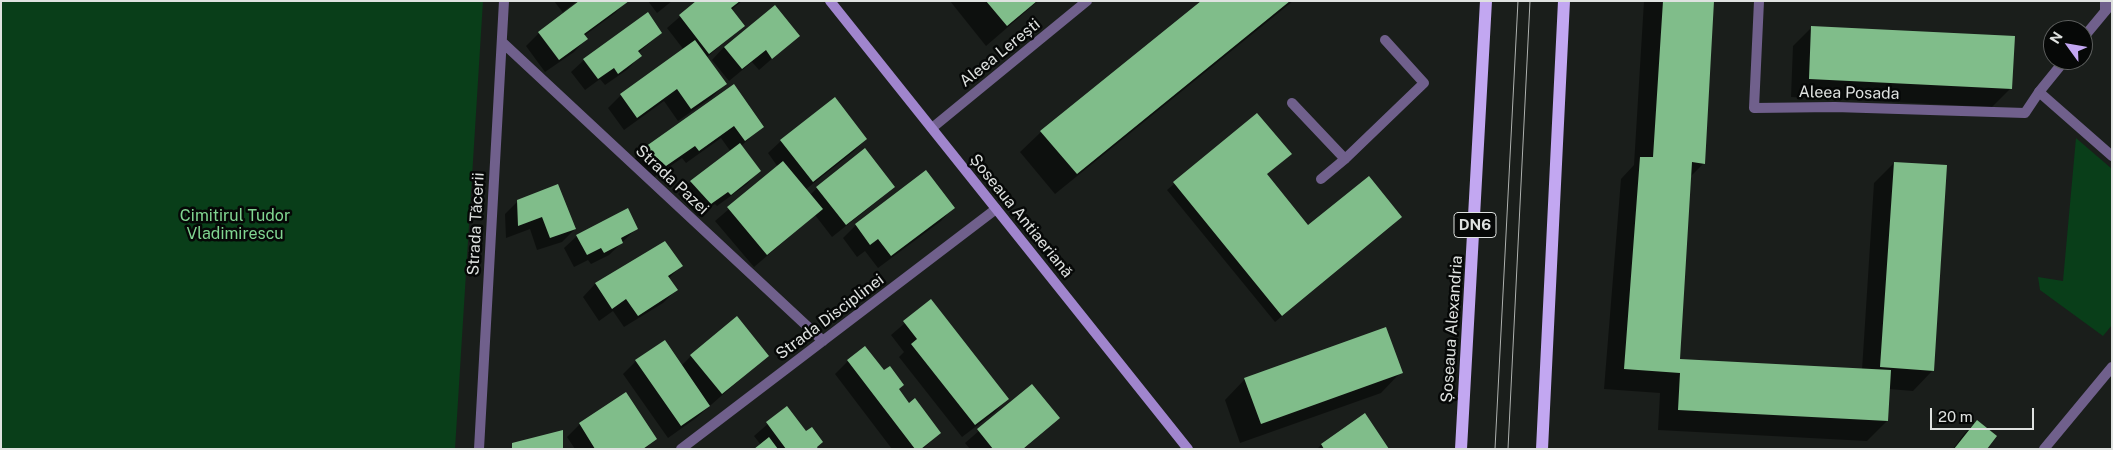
<!DOCTYPE html>
<meta charset="utf-8">
<style>
body{margin:0}
#map{position:relative;width:2113px;height:450px;overflow:hidden;background:#1a1e1b;font-family:"Public Sans",sans-serif}
canvas{display:block}
.frame{position:absolute;inset:0;border:2px solid #dfe2e0;pointer-events:none}
.north{position:absolute;left:2043px;top:20px;width:50px;height:50px;box-sizing:border-box;background:#060807;border:1px solid #5d5f5e;border-radius:50%;rotate:302deg;font-size:14px;font-weight:700;line-height:20px;text-align:center;color:#dfe2e0}
.north::after{content:'';display:block;margin:auto;width:18px;height:22px;background:#c3a7f2;clip-path:polygon(50% 0,100% 100%,50% 72%,0 100%)}
.scale{position:absolute;left:1930px;top:408px;width:104px;height:22px;box-sizing:border-box;border:2px solid #dfe2e0;border-top:0;padding-left:6px;font-size:15px;line-height:18px;white-space:nowrap;color:#dfe2e0;-webkit-text-stroke:4px #060807;paint-order:stroke}
</style>
<div id="map">
<canvas width="2113" height="450"></canvas>
<div class="frame"></div>
<div class="north">N</div>
<div class="scale">20 m</div>
</div>
<script>
const g = document.querySelector('canvas').getContext('2d');
g.lineJoin = 'round';
function fill(path, color) { g.fillStyle = color; g.fill(path, 'evenodd'); }
function strokePath(path, color, width, dash) { g.strokeStyle = color; g.lineWidth = width; g.lineCap = dash ? 'butt' : 'round'; g.setLineDash(dash || []); g.stroke(path); }
function label(font, color, halo, rows, align = 'center') {
  g.font = font + ' "Public Sans",sans-serif'; g.lineWidth = 5; g.setLineDash([]); g.textBaseline = 'middle'; g.strokeStyle = halo; g.fillStyle = color; for (const [text, x, y, turn = 0] of rows) {
    g.save(); g.translate(x, y); g.rotate((+turn || 0) * Math.PI / 180); g.textAlign = isNaN(turn) ? turn : align; if (halo) g.strokeText(text, 0, 0); g.fillText(text, 0, 0); g.restore();
  }
}
const green = new Path2D(`
 M1 1H483L455 449H1Z
 M2076 138 2112 169V325L2103 336 2040 290 2038 277 2063 281Z`);
const shadow = new Path2D(`
 M554 1H577L563 12 564 14 627 1 615 13 584 36 586 39 574 52 545 72 526 46 539 33 564 14Z
 M648 1H672L657 13Z
 M698 1H742L731 10 743 26 706 58 725 84 712 97 678 121 664 101 624 130 608 108 621 95 684 50 667 28Z
 M950 1H1038L986 46Z
 M1203 1H1293L1055 194 1020 152 1041 132Z
 M1644 1H1713L1704 163 1690 177 1679 360 1862 370 1874 183 1894 163 1933 370 1913 391 1889 389 1887 421 1867 441 1658 430 1660 393 1604 389 1621 179 1634 165Z
 M1812 27 2011 88 1992 107 1791 97 1793 46Z
 M661 33 638 53 640 56 628 69 605 85 600 79 585 90 571 72 584 60Z
 M798 36 759 70 752 62 729 81 712 60 724 47Z
 M734 86 762 127 741 146 759 171 747 184 717 206 715 204 698 216 678 194 691 182 731 152 721 138 686 163 682 158 653 178 633 160 646 148Z
 M1257 114 1266 175 1308 227 1394 224 1275 322 1167 190Z
 M866 139 853 152 805 190 810 195 817 188 893 187 880 199 832 237 815 215 754 267 715 221 778 167 768 153 781 141Z
 M518 201 575 229 562 242 537 250 530 229 506 238 505 214Z
 M953 208 941 221 878 268 865 251 857 257 843 238 856 225Z
 M637 228 609 255 591 264 588 260 574 267 564 248 577 236Z
 M665 242 681 266 668 279 676 290 663 303 624 327 613 311 599 321 583 297 595 284Z
 M931 301 1007 399 995 412 962 437 899 357 904 352 891 335Z
 M691 356H767L696 418 668 438 623 374 636 361 681 366Z
 M848 361 898 390 909 405 939 433 923 449H892L835 374Z
 M1401 372 1381 393 1240 443 1225 400 1245 379Z
 M1032 385 1058 418 1024 449H970L965 443Z
 M786 408 816 449H756L761 445 754 436Z
 M1365 415 1388 449H1317L1321 445Z
 M1977 421 1985 449H1953L1964 434Z
 M580 424 655 439 645 449H575L567 437Z`);
const building = new Path2D(`
 M579 1H629L584 34 588 39 559 60 538 32Z
 M696 1H740L731 8 745 26 709 54 679 15Z
 M986 1H1037L1007 26Z
 M1201 1H1290L1077 174 1040 131Z
 M1663 1H1714L1705 164 1692 162 1680 359 1891 370 1888 421 1678 410 1680 373 1624 369 1640 157H1653Z
 M775 5 800 36 772 59 766 50 742 69 724 47Z
 M648 12 662 33 638 51 642 56 618 74 614 68 598 79 583 59Z
 M1811 26 2015 36 2012 89 1809 79Z
 M695 40 727 84 691 109 677 89 637 118 620 94Z
 M734 84 764 127 745 141 734 126 699 151 695 146 666 166 645 147Z
 M835 97 867 139 813 182 780 140Z
 M1257 113 1292 154 1267 174 1308 225 1369 176 1402 217 1282 316 1173 182Z
 M740 143 761 171 731 195 728 192 711 204 690 181Z
 M865 148 895 187 846 225 816 187Z
 M783 161 823 209 767 255 727 207Z
 M1894 162 1947 165 1934 371 1880 367Z
 M926 170 955 208 891 256 878 239 870 245 855 224Z
 M558 184 576 229 550 238 542 217 518 226 517 200Z
 M628 208 638 229 621 238 623 243 604 253 601 248 587 255 576 235Z
 M665 241 683 266 668 276 678 290 638 316 626 299 612 309 595 283Z
 M931 299 1009 399 975 425 911 344 917 339 903 321Z
 M737 316 769 356 722 394 690 355Z
 M1386 327 1403 373 1261 424 1244 378Z
 M665 340 710 406 681 426 635 360Z
 M865 346 884 370 890 366 904 385 899 389 909 403 915 398 941 433 921 449H915L847 360Z
 M1032 384 1060 418 1023 449H993L977 429Z
 M626 392 657 439 643 449H595L579 423Z
 M787 406 806 431 812 427 823 442 817 447 818 449H786L766 422Z
 M1365 413 1389 449H1324L1321 444Z
 M1977 420 1997 436 1987 449H1954Z
 M563 430V449H512V443Z
 M769 437 778 449H754Z`);
const service = new Path2D(`
 M1759 1 1754 108 1835 107 2025 113 2039 92
 M2105 1V11
 M1292 103 1345 159
 M1321 179 1345 159 1424 83 1385 40`);
const minor = new Path2D(`
 M2083 38 2112 3
 M502 42 823 341
 M2065 60 2039 92 2112 156
 M932 128 1087 1
 M479 449 504 1
 M681 449 996 209
 M2044 449 2112 367`);
const secondary = new Path2D(`
 M830 1 1188 449`);
const primary = new Path2D(`
 M1461 449 1486 1
 M1542 449 1564 1`);
const tram = new Path2D(`
 M1495 449 1518 1
 M1508 449 1530 1`);
const shields = [
 [1475,225,42]
];
const shieldNames = [
 ["DN6",1475,225]
];
const streetNames = [
 ["Aleea Lerești",1000,53,-39],
 ["Aleea Posada",1849,93,1],
 ["Strada Pazei",672,180,43],
 ["Șoseaua Antiaeriană",1021,216,51],
 ["Strada Tăcerii",476,224,-87],
 ["Strada Disciplinei",830,317,-37],
 ["Șoseaua Alexandria",1452,329,-86]
];
const parkNames = [
 ["Cimitirul Tudor",235,216],
 ["Vladimirescu",235,234]
];
fill(green, '#093e19');
fill(shadow, '#0007');
fill(building, '#80bd8a');
strokePath(service, '#70608c', 10);
strokePath(minor, '#70608c', 10);
strokePath(secondary, '#a085cd', 10);
strokePath(primary, '#c2a7f1', 12);
strokePath(tram, '#aeb1af', 1);
for (const [x, y, w] of shields) { const box = new Path2D(); box.roundRect(x - w / 2, y - 12.5, w, 25, 4); g.fillStyle = '#060807'; g.fill(box); strokePath(box, '#dfe2e0', 1); }
label('bold 15px', '#dfe2e0', null, shieldNames);
label('16px', '#dfe2e0', '#060807', streetNames);
label('16px', '#81d691', '#060807', parkNames);
</script>
